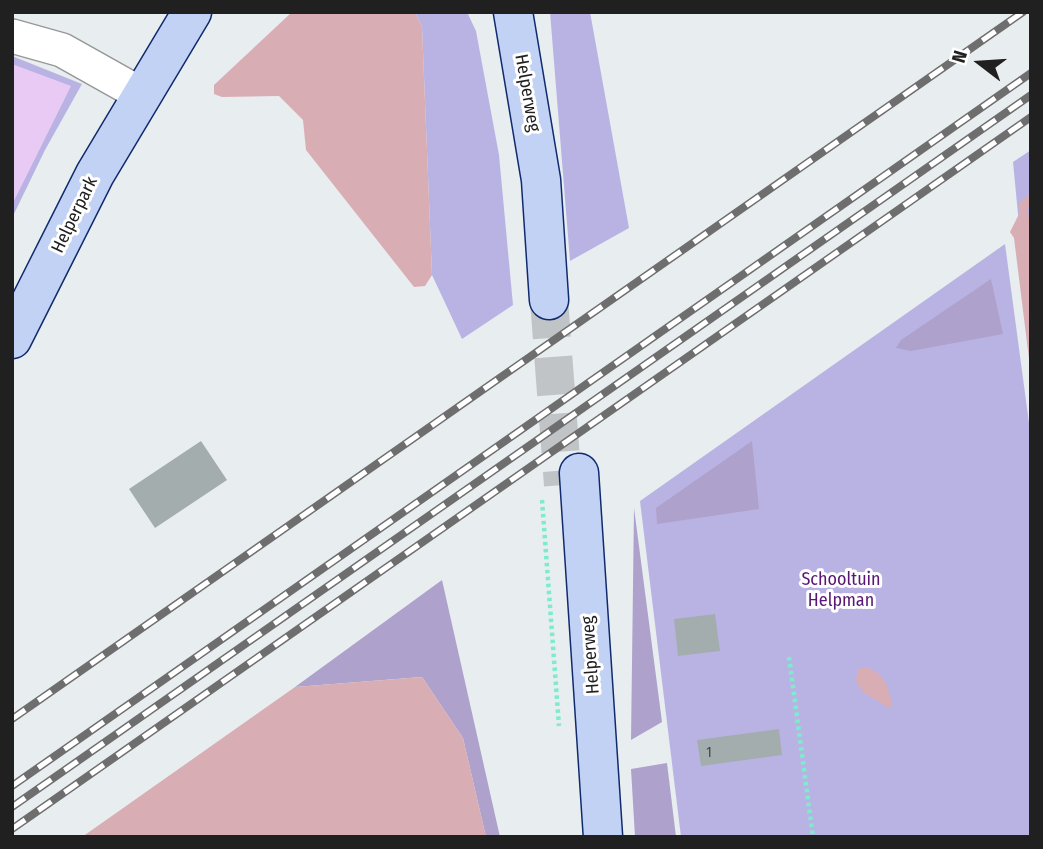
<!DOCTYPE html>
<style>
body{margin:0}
#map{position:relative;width:1043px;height:849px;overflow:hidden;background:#e8edf0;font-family:"Fira Sans Condensed",sans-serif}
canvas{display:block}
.frame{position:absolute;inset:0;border:14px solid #202020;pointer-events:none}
.north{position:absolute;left:945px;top:28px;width:70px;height:70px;-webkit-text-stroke:5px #fff;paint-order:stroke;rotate:287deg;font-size:19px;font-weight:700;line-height:28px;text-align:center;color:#202020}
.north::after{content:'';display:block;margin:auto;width:24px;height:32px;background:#202020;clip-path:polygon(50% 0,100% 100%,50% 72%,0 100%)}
</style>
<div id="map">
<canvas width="1043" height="849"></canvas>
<div class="frame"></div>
<div class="north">N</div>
</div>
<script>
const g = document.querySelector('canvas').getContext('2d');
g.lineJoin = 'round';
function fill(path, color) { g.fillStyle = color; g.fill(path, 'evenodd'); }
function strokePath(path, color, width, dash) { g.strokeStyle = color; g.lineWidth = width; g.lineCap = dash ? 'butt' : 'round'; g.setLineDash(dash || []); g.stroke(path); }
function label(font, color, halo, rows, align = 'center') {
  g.font = font + ' "Fira Sans Condensed",sans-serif'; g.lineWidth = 6; g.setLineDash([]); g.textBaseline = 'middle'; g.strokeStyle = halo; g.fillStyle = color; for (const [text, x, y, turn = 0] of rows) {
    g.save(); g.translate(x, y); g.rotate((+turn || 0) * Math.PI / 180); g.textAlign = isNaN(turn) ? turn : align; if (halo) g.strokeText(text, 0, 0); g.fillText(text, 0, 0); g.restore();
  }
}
const grass = new Path2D(`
 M415 12H467L476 31 499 155 513 305 462 339 432 275 422 27Z
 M550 12H590L629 228 570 261Z
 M12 56 82 84 45 150 12 218Z
 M1031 150V350L1013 162Z
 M1005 244 1031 438V837H681L640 501Z`);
const forest = new Path2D(`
 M991 279 1003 334 911 351 896 348 901 340Z
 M752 441 759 509 657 524 656 508Z
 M634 508 662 722 631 740Z
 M442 580 500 837H486L463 738 422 677 295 687Z
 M667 763 676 837H635L631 769Z`);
const park = new Path2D(`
 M12 64 71 86 12 205Z`);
const water = new Path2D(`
 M292 12H415L422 27 432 275 425 286 414 287 306 150 303 120 279 96 222 97 214 94V85Z
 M1023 206 1031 219V375L1014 238 1010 232Z
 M866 667C885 674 889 687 892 706L889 708 863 692 856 681 858 669Z
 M422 677 463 738 486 837H82L295 687Z`);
const stream = new Path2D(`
 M1024 218 1023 206 1031 199`);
const building = new Path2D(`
 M201 441 227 480 155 528 129 489Z
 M715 614 720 651 678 656 674 619Z
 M779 729 782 755 701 766 697 740Z`);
const secondaryTunnel = new Path2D(`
 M549 300 563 485`);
const path = new Path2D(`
 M542 500 559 726
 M789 657 813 837`);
const street = new Path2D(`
 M12 36 62 50 144 96`);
const secondary = new Path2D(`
 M513 12 541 180 549 300
 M12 339 95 174 192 12
 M579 473 603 837`);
const rail = new Path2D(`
 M12 719 1023 12
 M12 786 1031 73
 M12 807 1031 95
 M12 829 1031 117`);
const numberNames = [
 ["1",709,753]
];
const streetNames = [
 ["Helperweg",527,93,80],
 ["Helperpark",75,215,-64],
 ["Helperweg",591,655,-94]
];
const parkNames = [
 ["Schooltuin",841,580],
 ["Helpman",841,601]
];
fill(grass, '#b9b3e4');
fill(forest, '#aea1cb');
fill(park, '#e8caf4');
fill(water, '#d9adb4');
strokePath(stream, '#d9adb4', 9);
fill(building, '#a4adae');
strokePath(secondaryTunnel, '#c0c4c6', 38, [38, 19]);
strokePath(street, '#979797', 36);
strokePath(secondary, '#102a6e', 41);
strokePath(path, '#7ceccd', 4.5, [3.5, 3.5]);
strokePath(street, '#fff', 33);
strokePath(secondary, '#c2d2f4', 38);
strokePath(rail, '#6e6e6e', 8);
strokePath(rail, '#fff', 5, [16]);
label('14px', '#414344', null, numberNames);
label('18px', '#202020', '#fff', streetNames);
label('18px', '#591775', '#fff', parkNames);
</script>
